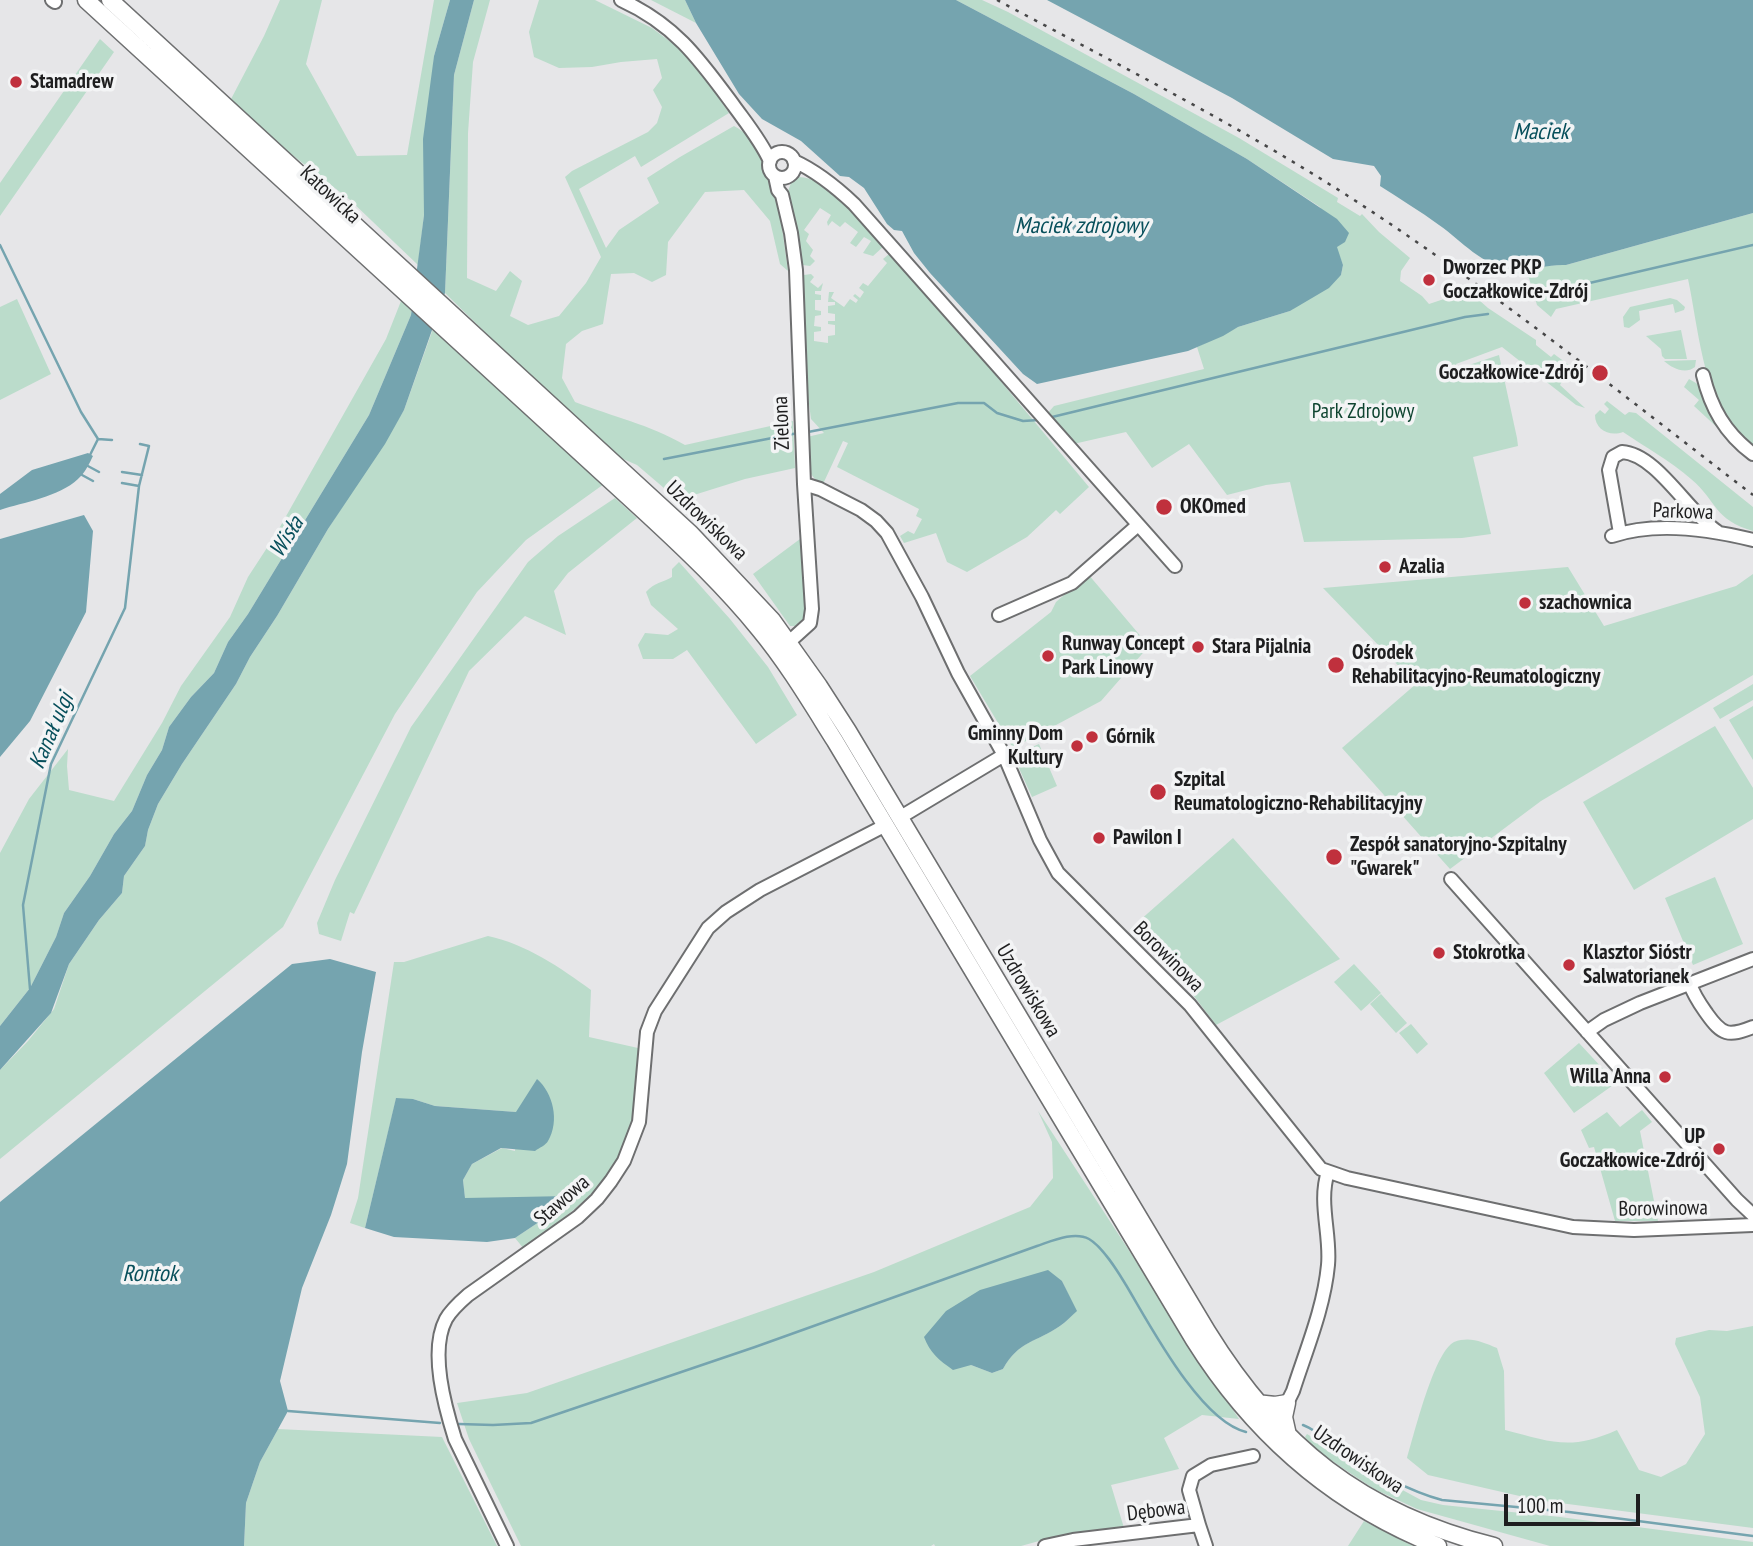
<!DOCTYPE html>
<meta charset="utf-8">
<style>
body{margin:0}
#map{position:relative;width:1753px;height:1546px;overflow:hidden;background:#e6e6e8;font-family:"PT Sans Narrow",sans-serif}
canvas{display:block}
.scale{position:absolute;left:1504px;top:1494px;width:136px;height:32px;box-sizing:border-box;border:4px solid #1e1e1f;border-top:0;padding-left:9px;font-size:21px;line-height:24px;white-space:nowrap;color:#1e1e1f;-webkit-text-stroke:5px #f3f4f5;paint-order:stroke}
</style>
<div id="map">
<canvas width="1753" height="1546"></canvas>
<div class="scale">100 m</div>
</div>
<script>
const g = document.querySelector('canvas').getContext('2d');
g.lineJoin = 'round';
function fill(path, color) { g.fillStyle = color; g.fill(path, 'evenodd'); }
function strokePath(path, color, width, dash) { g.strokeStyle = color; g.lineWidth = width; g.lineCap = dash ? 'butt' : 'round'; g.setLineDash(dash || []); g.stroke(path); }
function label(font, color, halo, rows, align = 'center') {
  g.font = font + ' "PT Sans Narrow",sans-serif'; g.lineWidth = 7; g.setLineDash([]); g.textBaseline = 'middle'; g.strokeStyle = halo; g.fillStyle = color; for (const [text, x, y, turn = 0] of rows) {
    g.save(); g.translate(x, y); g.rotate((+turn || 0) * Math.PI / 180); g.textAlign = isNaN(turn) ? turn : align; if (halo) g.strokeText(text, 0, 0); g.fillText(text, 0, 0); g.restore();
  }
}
const green = new Path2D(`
 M280 0H322L306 64 357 156 407 155 434 0H450L434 56 424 215 418 265 349 199 291 154 230 101 264 36Z
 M474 0H490L473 62 468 133 467 278 496 291 510 271 522 281 510 316 528 325 559 316 586 283 601 257 565 177 572 171 648 132 657 123 662 107 653 90 662 78 657 59 621 62 592 67 559 68 534 57 529 32 539 0H595L652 28 680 49 707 81 729 113 641 167 635 156 579 189 606 248 619 230 659 203 647 178 680 157 734 126C746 132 756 143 761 155 767 167 763 176 776 184L788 271 780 264 770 221 744 190 705 192 668 242 666 275 652 282 634 273 611 274 603 324 582 331 566 344 562 378 575 402C614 417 648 424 685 445L793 421 795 468 745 479 678 500 637 465 614 455 556 402 445 293 454 75Z
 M651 0H685L696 23Z
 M956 0H982L1008 12 1239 138 1338 198 1337 202 1360 216 1362 214 1379 232 1410 258 1401 271 1400 281 1422 296 1429 304 1453 296 1462 285 1488 308 1536 340V345L1551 357 1554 354 1577 371 1570 380 1565 376 1540 377 1502 347 1456 364 1457 369 1499 355 1517 438 1518 446 1473 457 1491 534 1462 538 1304 542 1290 482 1266 485 1227 495 1189 444 1152 468 1126 432 1069 445 1047 414 1054 406 1204 369 1197 347 1238 327 1290 311 1341 275 1343 265 1320 207 1247 159 1134 94Z
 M100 39 114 52 0 216V183Z
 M798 177C831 177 863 223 884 246L873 256 863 253 871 241 864 237 856 247 850 243 858 232 845 222 840 227 832 221 828 226 827 222 831 215 820 208 804 230 809 234 806 241 813 250 810 256 815 261 810 266 803 265 787 194 791 183Z
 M1753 213V446C1748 442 1741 438 1736 433 1703 396 1698 326 1688 279L1556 309 1551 317 1537 305 1529 278 1497 266C1521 271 1541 264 1566 265Z
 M889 254 896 256 1089 487 1060 514 1056 510 1027 537 967 572 947 562 936 533 904 543 900 536 908 531 914 534 922 519 916 516 919 509 837 467 848 443 843 441 823 484C803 475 808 456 807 437L824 433 811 419 805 373 802 280 804 275 811 274 814 277 810 282 818 288 823 283 821 291H815V294L821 295V300H815V310L821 311V315L815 316 814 326 821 327V331L814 332V341L828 343V336L835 335V325L828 324V321H835V314L828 313V306L835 305V302H828L829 292H834L831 298 844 307 850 299 856 303 858 300 853 296 855 294 860 298 864 292 859 288 863 283 868 286 887 263 883 259Z
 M403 296 412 304 411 315 369 415 248 614 228 642 214 673 191 697 169 727 162 750 147 775 132 811 114 834 90 876 64 913 56 937 30 988 0 1026V853L29 799 68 749 67 766 69 790 114 801 162 723 181 686 230 617 248 577 276 534 386 339Z
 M1670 298 1677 300 1685 307 1684 310 1675 313 1673 304 1639 311 1640 320 1629 328 1624 327 1623 317 1630 307Z
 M17 299 51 374 0 400V307Z
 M434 326 604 484 526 540 477 592 395 714 283 927 0 1159V1070L28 1041 54 1009 69 964 99 920 122 893 124 876 145 846 148 830 158 804 182 764 236 684 250 657 277 616 328 529 404 410Z
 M1681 330 1687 359H1665L1662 356 1661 349 1646 336Z
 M1696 360 1695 367C1685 375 1672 368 1664 361Z
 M1563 379 1560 385 1585 408 1576 405 1544 380Z
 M1689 379 1701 386 1734 443 1694 406 1699 400 1684 387Z
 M1607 401 1625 415 1629 412 1636 413 1753 507V531C1714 520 1717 501 1691 479 1671 461 1645 447 1623 432 1610 437 1595 430 1595 415L1600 410 1605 414 1609 409 1604 404Z
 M615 498 637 518 568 573 554 591 566 635 525 616 469 671 354 914 350 912 341 941 319 934 317 923 335 880 411 727 528 562 558 536Z
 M800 539 808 604 805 617 795 626H790L753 574Z
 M679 562 730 619 768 667 797 715 756 744 687 650 673 659H643L638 645 645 633 668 635 678 629 651 605 646 592C655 582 662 583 672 577V569Z
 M1568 567 1604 626 1736 586 1753 574V675L1541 801 1450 869 1342 748 1416 684 1323 588Z
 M1088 574 1149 646 1101 701 1013 748 970 676 1051 612 1056 602Z
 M1753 684V700L1720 719 1713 708Z
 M1753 706V760L1729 720Z
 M1715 726 1753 788V819L1634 890 1583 802Z
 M1039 744 1057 786 1032 797 1013 755Z
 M1233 838 1340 959 1216 1025 1177 974 1130 929Z
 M1715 877 1743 944 1693 965 1665 898Z
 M488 936C526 944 561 968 591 990L589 1037 638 1048C641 1161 609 1184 524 1249L515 1238 569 1202V1197L465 1199 463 1180 472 1164 502 1148 515 1151 516 1112 435 1106 413 1099H396L365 1228 350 1223 358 1198 394 962H404Z
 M1354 964 1381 993 1361 1011 1334 982Z
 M1381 994 1407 1023 1396 1033 1370 1004Z
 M1411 1024 1428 1044 1417 1054 1399 1033Z
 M1579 1043 1616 1083 1574 1113 1544 1073Z
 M1642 1110 1652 1122 1640 1131 1658 1221H1615L1594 1147 1589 1148 1581 1130 1607 1112 1620 1127Z
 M1038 1111 1239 1419 1202 1415 1164 1438 1179 1469 1111 1485 1124 1528 1057 1536 1021 1546H935L934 1544 931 1546H521L469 1439 457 1403 527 1393 874 1272 1030 1207 1053 1178 1052 1142ZM1062 1281 1076 1311C1071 1316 1066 1322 1060 1326 1036 1342 1018 1341 1003 1369L992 1373 971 1365Z
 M1753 1326V1528L1537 1500 1428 1475 1407 1458C1414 1435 1434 1352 1454 1342 1470 1336 1482 1342 1497 1348L1504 1371 1505 1430C1552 1442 1570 1451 1617 1430L1639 1470 1661 1477 1686 1464 1705 1434 1700 1397 1675 1344 1676 1338 1709 1330 1727 1331Z
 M278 1429 442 1437 497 1546H244L246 1503 260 1462Z
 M1307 1434 1360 1467 1421 1500 1443 1505 1560 1517 1753 1542V1546H1550L1417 1509 1374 1489 1314 1449 1305 1437Z
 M1364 1521 1413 1546H1348Z`);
const water = new Path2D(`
 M450 0H474L454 75 445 293 404 410 385 444 328 529 277 616 250 657 236 684 182 764 158 804 148 830 145 846 124 876 122 893 99 920 69 964 51 1013 0 1070V1026L30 988 56 937 64 913 90 876 114 834 132 811 147 775 162 750 169 727 191 697 214 673 228 642 248 614 369 415 411 315 424 215 423 139 434 56Z
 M685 0H956L1134 94 1247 159 1337 219 1349 233 1345 242 1337 247 1343 265 1341 275 1329 288 1290 311 1238 327 1223 336 1188 351 1037 384 1023 374 930 273 914 253 902 231 894 230 887 224 864 188 849 177 840 176 801 141 762 119 739 94 696 23Z
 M1047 0H1753V213L1566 265C1548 264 1529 271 1512 269 1482 266 1462 241 1439 225 1420 211 1400 199 1380 186L1381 176 1374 166 1333 159 1232 98Z
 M88 453 93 456C89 464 85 473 78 479 59 497 24 502 0 510V494L32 470Z
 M84 515 93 531 86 612 30 721 0 757V539Z
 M330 959 376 972 362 1052 347 1164 331 1215 302 1288 280 1381 288 1411 260 1462 246 1503 244 1546H0V1202L292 964Z
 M537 1079C553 1093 560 1121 548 1141 546 1145 539 1148 535 1151L501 1148 472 1164 463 1180 465 1198 569 1196V1202L515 1238 487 1242 394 1237 365 1228 396 1098 413 1099 435 1106 516 1112Z
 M1048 1270 1062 1281 1077 1311C1071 1316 1066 1322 1060 1326 1037 1342 1018 1341 1003 1369L992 1373 971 1365 953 1370C939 1360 930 1353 924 1337L946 1311 980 1290Z`);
const stream = new Path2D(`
 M0 245 81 412 98 439
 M1525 298 1753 245
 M1048 418 1465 317 1488 314
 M808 432 958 403H984L997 413 1023 421 1039 420
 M98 439 112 440
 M90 455 98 439
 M664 459 798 433
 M86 465 99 472
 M122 472 142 475
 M82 475 93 481
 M122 483 139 486
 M30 989 23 905 51 764 125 608 139 486 149 446 140 444
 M288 1411 440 1423
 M459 1424 493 1425 531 1423 755 1347 1037 1246C1052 1241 1074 1231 1089 1239 1103 1247 1118 1272 1126 1285 1150 1325 1200 1421 1246 1432
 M1303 1425C1319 1431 1330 1444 1344 1453 1374 1471 1408 1491 1442 1500L1569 1512 1753 1536`);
const minor = new Path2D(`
 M52 0 55 2
 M621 0C676 25 700 60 734 106 747 124 761 141 770 161
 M769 165a13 13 0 1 1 26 0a13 13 0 1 1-26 0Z
 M794 161C816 171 836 187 854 204L1175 566
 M775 176 778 190 782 195 791 233 796 270 804 484 812 609 810 623 789 642
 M1703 375C1711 408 1725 433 1753 454
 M804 484 820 489 861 510 876 521 887 533 922 597 958 673 1004 755 1040 840 1058 873 1190 1005 1321 1169 1347 1178 1573 1227 1634 1230 1753 1225
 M1620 533 1609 470 1613 457 1622 452C1657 454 1689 514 1718 532
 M1612 536C1656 521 1709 529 1753 540
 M999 615 1072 583 1138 525
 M899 818 1004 755
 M1451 879 1737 1200 1753 1215
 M1690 984C1694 996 1700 1004 1707 1014 1722 1035 1728 1037 1753 1027
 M1587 1032 1604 1020 1640 1003 1753 959
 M1287 1403 1293 1391C1306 1350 1324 1308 1328 1265 1331 1235 1318 1202 1328 1172
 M1199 1525 1206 1546
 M507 1546 455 1439C445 1407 429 1351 446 1319 451 1310 460 1302 468 1295L578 1217 597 1199 611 1181 624 1161 639 1122 647 1032 655 1011 708 928 726 912 760 890 886 825
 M1045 1546 1073 1540 1199 1525 1189 1490 1193 1476 1211 1465 1253 1456`);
const major = new Path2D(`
 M86 0 646 513C686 550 725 587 759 629 788 664 811 703 835 741L1194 1340C1253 1434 1334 1505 1438 1546
 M110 0 691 534 772 620 819 686 848 731 1207 1331C1278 1446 1362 1513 1494 1546
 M1256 1403 1275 1405 1287 1403 1284 1417 1288 1435`);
const rail = new Path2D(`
 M997 0C1115 63 1236 124 1348 196 1489 287 1620 393 1753 495`);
const markers = [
 [16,82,7,"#c0303d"],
 [1429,280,7,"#c0303d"],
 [1600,373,9,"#c0303d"],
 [1164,507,9,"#c0303d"],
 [1385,567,7,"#c0303d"],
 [1525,603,7,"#c0303d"],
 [1198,647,7,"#c0303d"],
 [1048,656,7,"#c0303d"],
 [1336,665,9,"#c0303d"],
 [1092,737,7,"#c0303d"],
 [1077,746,7,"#c0303d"],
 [1158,792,9,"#c0303d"],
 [1099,838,7,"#c0303d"],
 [1334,857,9,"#c0303d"],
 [1439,953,7,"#c0303d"],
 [1569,965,7,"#c0303d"],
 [1665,1077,7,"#c0303d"],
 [1719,1149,7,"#c0303d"]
];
const poiNames = [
 ["Stamadrew",30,82],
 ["Dworzec PKP",1443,268],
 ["Goczałkowice-Zdrój",1443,292],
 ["Goczałkowice-Zdrój",1584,373,"right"],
 ["OKOmed",1180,507],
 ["Azalia",1399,567],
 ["szachownica",1539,603],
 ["Runway Concept",1062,644],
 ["Park Linowy",1062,668],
 ["Stara Pijalnia",1212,647],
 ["Ośrodek",1352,653],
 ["Rehabilitacyjno-Reumatologiczny",1352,677],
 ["Gminny Dom",1063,734,"right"],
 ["Kultury",1063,758,"right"],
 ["Górnik",1106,737],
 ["Szpital",1174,780],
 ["Reumatologiczno-Rehabilitacyjny",1174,804],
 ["Pawilon I",1113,838],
 ["Zespół sanatoryjno-Szpitalny",1350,845],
 ["\"Gwarek\"",1350,869],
 ["Stokrotka",1453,953],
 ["Klasztor Sióstr",1583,953],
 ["Salwatorianek",1583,977],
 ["Willa Anna",1651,1077,"right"],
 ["UP",1705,1137,"right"],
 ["Goczałkowice-Zdrój",1705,1161,"right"]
];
const streetNames = [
 ["Katowicka",330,195,43],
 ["Zielona",782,423,-92],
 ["Parkowa",1683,512,2],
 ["Uzdrowiskowa",706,521,44],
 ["Borowinowa",1168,957,45],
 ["Uzdrowiskowa",1028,991,59],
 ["Stawowa",562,1201,-41],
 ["Borowinowa",1663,1209,-1],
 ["Uzdrowiskowa",1358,1460,34],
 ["Dębowa",1156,1511,-7]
];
const parkNames = [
 ["Park Zdrojowy",1363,412]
];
const waterNames = [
 ["Maciek",1541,132],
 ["Maciek zdrojowy",1081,226],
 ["Wisła",287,537,-58],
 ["Kanał ulgi",52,731,-67],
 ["Rontok",150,1274]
];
fill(green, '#bbdccb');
fill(water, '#75a4af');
strokePath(stream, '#75a4af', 2.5);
strokePath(minor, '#6e6f70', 16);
strokePath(major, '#6e6f70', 19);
strokePath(minor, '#fff', 12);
strokePath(major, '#fff', 16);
strokePath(rail, '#474748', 2.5, [3.5, 7]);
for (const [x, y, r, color] of markers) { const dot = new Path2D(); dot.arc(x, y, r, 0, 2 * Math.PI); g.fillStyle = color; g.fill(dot); strokePath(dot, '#f3f4f5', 2.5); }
label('bold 21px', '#1e1e1f', '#f3f4f5', poiNames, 'left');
label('21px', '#1e1e1f', '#f3f4f5', streetNames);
label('21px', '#0e4430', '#f3f4f5', parkNames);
label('italic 23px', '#074f5b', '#f3f4f5', waterNames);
</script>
